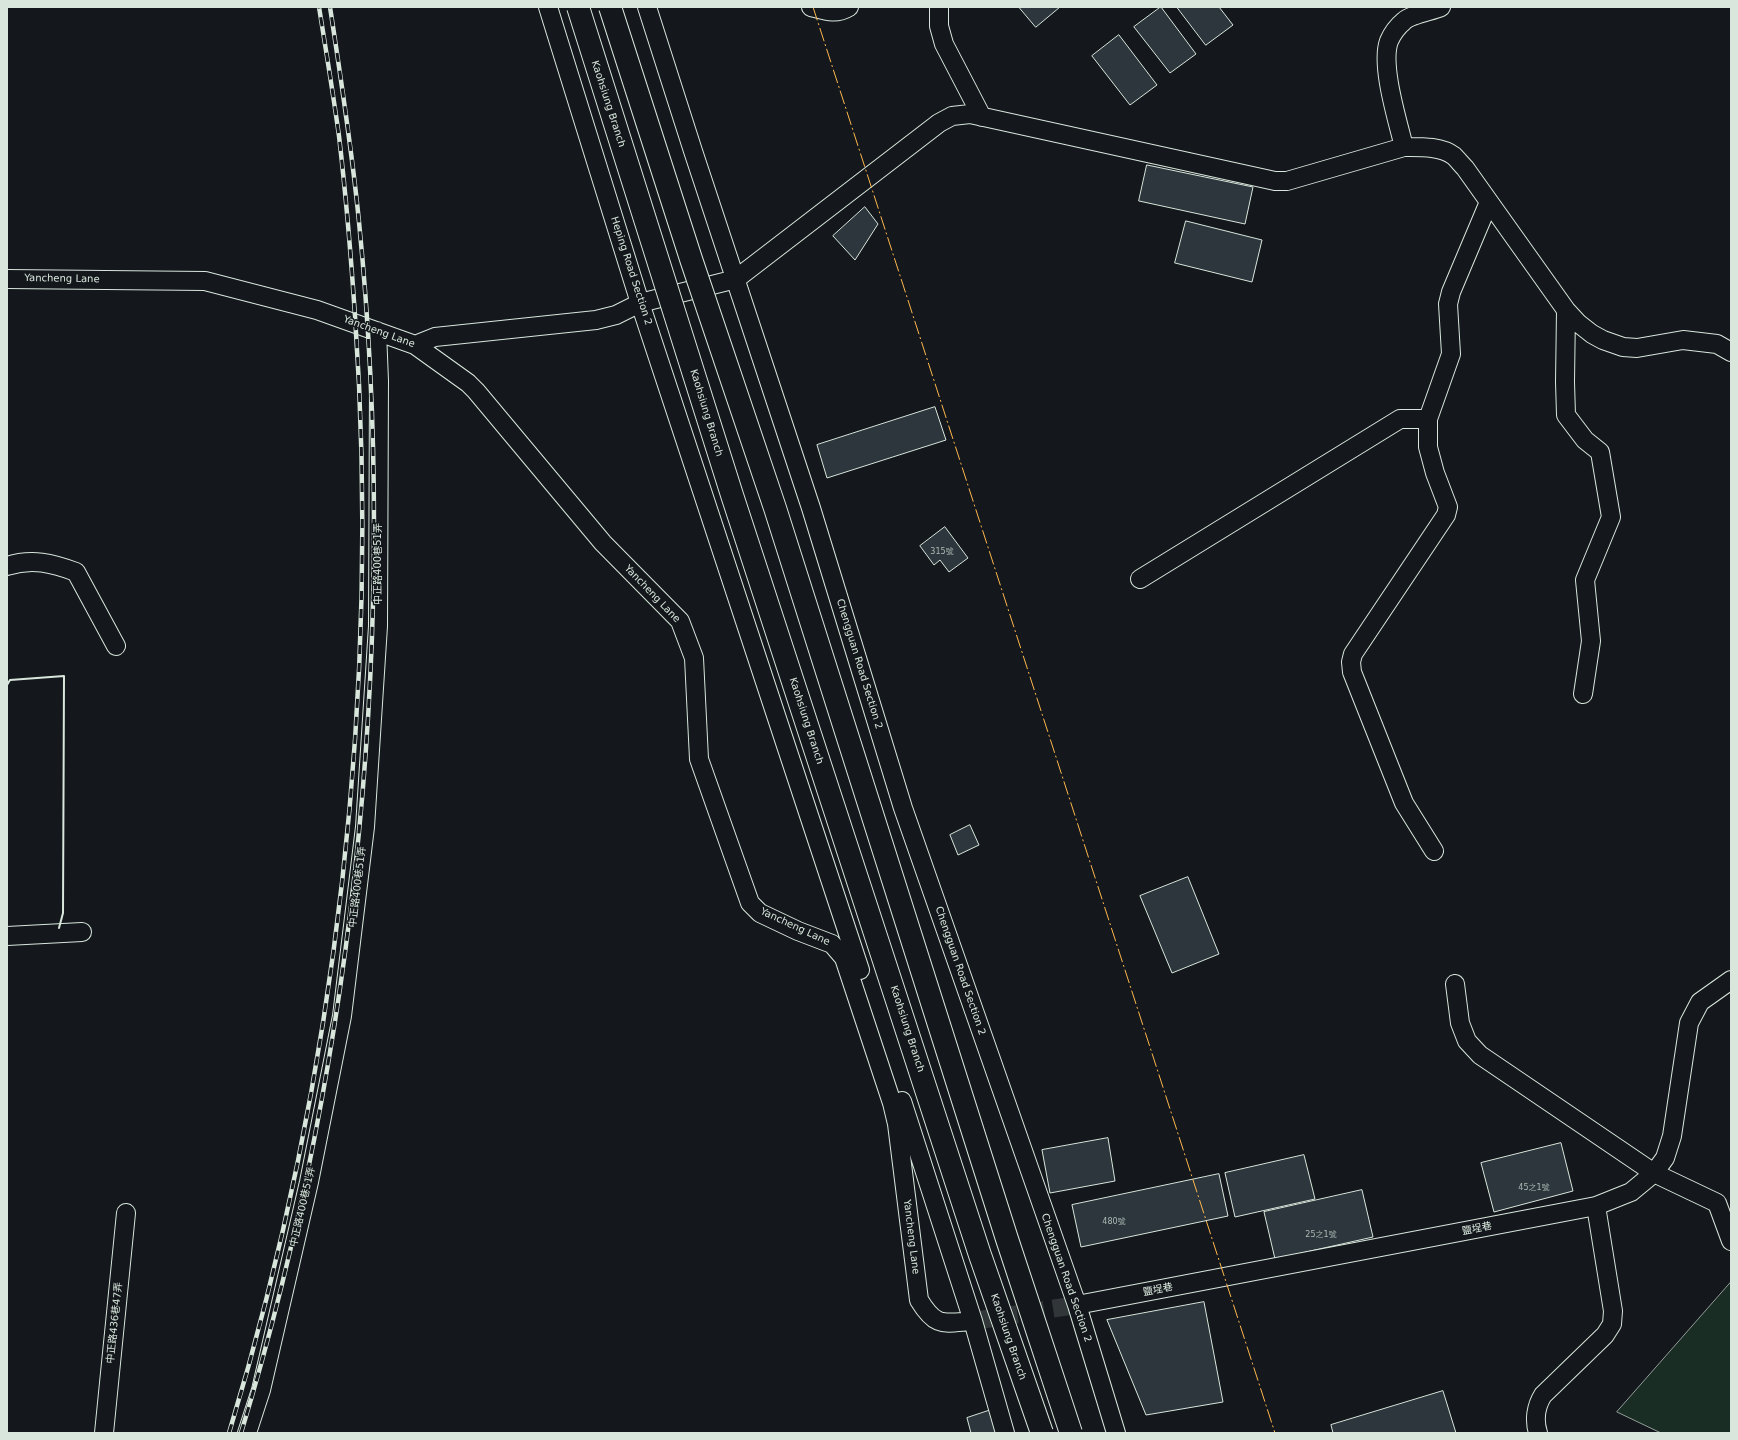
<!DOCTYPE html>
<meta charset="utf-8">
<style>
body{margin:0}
#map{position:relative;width:1738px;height:1440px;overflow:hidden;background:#14181c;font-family:"DejaVu Sans",sans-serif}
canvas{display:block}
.frame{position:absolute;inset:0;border:8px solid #d8e6dc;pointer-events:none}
</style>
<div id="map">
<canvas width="1738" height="1440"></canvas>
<div class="frame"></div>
</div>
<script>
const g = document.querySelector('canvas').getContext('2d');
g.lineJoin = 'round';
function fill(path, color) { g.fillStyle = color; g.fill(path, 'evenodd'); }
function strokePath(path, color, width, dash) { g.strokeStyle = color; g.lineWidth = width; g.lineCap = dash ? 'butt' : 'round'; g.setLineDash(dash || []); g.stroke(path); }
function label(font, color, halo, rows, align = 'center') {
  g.font = font + ' "DejaVu Sans","Noto Sans TC",sans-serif'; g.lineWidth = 3; g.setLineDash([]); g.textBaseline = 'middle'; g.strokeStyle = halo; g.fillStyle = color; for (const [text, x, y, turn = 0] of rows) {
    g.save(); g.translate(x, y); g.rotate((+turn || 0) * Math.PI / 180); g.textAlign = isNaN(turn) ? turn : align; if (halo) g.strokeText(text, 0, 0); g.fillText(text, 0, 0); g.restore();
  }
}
const green = new Path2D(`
 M1731 1282V1433H1661L1617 1412Z`);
const building = new Path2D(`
 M1019 7H1060L1036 27Z
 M1161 7 1196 54 1170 73 1134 27Z
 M1177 7H1219L1233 25 1206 45Z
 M1119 35 1157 85 1130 105 1092 56Z
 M1147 165 1253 187 1245 224 1139 201Z
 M865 207 878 224 855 260 833 236Z
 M1186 221 1262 240 1252 282 1175 263Z
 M935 407 946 440 827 478 817 445Z
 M945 527 968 558 949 572 940 560 934 565 920 546Z
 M970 825 979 845 958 855 950 835Z
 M1188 877 1219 954 1172 973 1140 896Z
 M1108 1138 1115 1181 1050 1193 1042 1150Z
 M1561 1143 1573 1191 1494 1212 1481 1163Z
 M1304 1155 1315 1199 1235 1217 1225 1173Z
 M1219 1174 1228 1216 1081 1247 1072 1205Z
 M1362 1190 1373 1237 1275 1259 1264 1212Z
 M1204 1302 1223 1402 1146 1415 1107 1320Z
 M1443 1391 1456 1433H1333L1331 1425Z
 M991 1410 998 1433H971L967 1418Z`);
const minorTunnel = new Path2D(`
 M973 1321 1077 1305`);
const minor = new Path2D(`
 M548 7 640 303 860 970
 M647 7 693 151 811 508 903 808 1077 1305 1116 1433
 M811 7C826 11 836 15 849 7
 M939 7V26L944 44 982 117
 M1404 147C1398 122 1380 65 1389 41 1392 34 1398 26 1404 21 1410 15 1432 11 1441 7
 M7 279 205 281 317 310 415 345 468 383 476 391 603 543 680 621 694 658 699 759 750 903 760 913 798 931 832 944 844 958 892 1103 897 1124 919 1300C936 1328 943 1323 973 1321
 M1566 310 1565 382 1566 415 1585 440 1600 452 1611 517 1585 580 1591 641 1583 694
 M415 345 435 337 596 320 616 315 640 303 736 279 939 123 952 116 970 114 1275 181H1287L1404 147C1420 147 1441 146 1454 156 1458 160 1462 165 1465 168L1566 310 1578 323 1592 334 1603 340 1623 347 1637 348 1683 340 1717 344 1731 352
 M7 566C32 558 52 563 76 572L116 646
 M1140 579 1400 419H1428
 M1434 851 1404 803 1352 672 1351 662 1353 654 1446 515 1448 507 1435 473 1428 447V419L1451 354 1448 304 1451 292 1489 202
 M7 936 82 932
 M1455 984 1460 1023 1467 1041 1480 1055 1654 1173 1717 1203 1731 1241
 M902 1101 973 1321 1005 1433
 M1077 1305 1596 1206 1631 1192 1654 1173 1665 1158 1672 1136 1689 1023 1700 1002 1731 980
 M104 1433 126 1213
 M247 1433 261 1390 309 1182 342 1016 365 827 378 626 379 381 377 331
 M1538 1433C1534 1420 1536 1406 1543 1395L1605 1335 1612 1324 1613 1311 1596 1206`);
const rail = new Path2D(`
 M229 1433C337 1078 381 687 355 316 351 256 346 196 339 136 333 93 326 50 319 7
 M241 1433C358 1048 399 622 359 222 352 150 341 79 330 7`);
const highwayBridge = new Path2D(`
 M578 7 732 495 980 1255 1042 1433
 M610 7 691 259 775 508 1007 1239 1071 1433`);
const wall = new Path2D(`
 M7 685 10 680 64 676 63 913 59 928`);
const power = new Path2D(`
 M813 7 1275 1433`);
const numberNames = [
 ["315號",942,552],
 ["45之1號",1534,1188],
 ["480號",1114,1222],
 ["25之1號",1321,1235]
];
const streetNames = [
 ["Kaohsiung Branch",608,104,72],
 ["Heping Road Section 2",631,271,72],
 ["Yancheng Lane",62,279,1],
 ["Yancheng Lane",379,332,20],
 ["Kaohsiung Branch",706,413,73],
 ["中正路400巷51弄",378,564,-90],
 ["Yancheng Lane",652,594,46],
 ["Chengguan Road Section 2",859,664,73],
 ["Kaohsiung Branch",806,721,72],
 ["中正路400巷51弄",358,887,-83],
 ["Yancheng Lane",795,927,25],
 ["Chengguan Road Section 2",960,971,71],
 ["Kaohsiung Branch",907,1029,72],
 ["中正路400巷51弄",303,1207,-77],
 ["鹽埕巷",1477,1229,-11],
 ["Yancheng Lane",911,1237,83],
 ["Chengguan Road Section 2",1066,1278,71],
 ["鹽埕巷",1158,1290,-11],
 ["中正路436巷47弄",115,1323,-84],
 ["Kaohsiung Branch",1008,1337,71]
];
fill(green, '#1a2d24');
strokePath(green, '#939e99', 1);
fill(building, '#2c363c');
strokePath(building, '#d8e6dc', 1);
strokePath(minorTunnel, '#313739', 18, [18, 9]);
strokePath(minor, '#d8e6dc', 20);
strokePath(minor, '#14181c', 18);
strokePath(rail, '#d8e6dc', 4.5);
strokePath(rail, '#14181c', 3, [9]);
strokePath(highwayBridge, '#d8e6dc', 24, []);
strokePath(highwayBridge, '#14181c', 22);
strokePath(wall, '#d8e6dc', 2);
strokePath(power, '#ffb74d', 1, [14, 3, 2, 3]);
label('8px', '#adbab4', null, numberNames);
label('10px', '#d8e6dc', '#14181c', streetNames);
</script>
